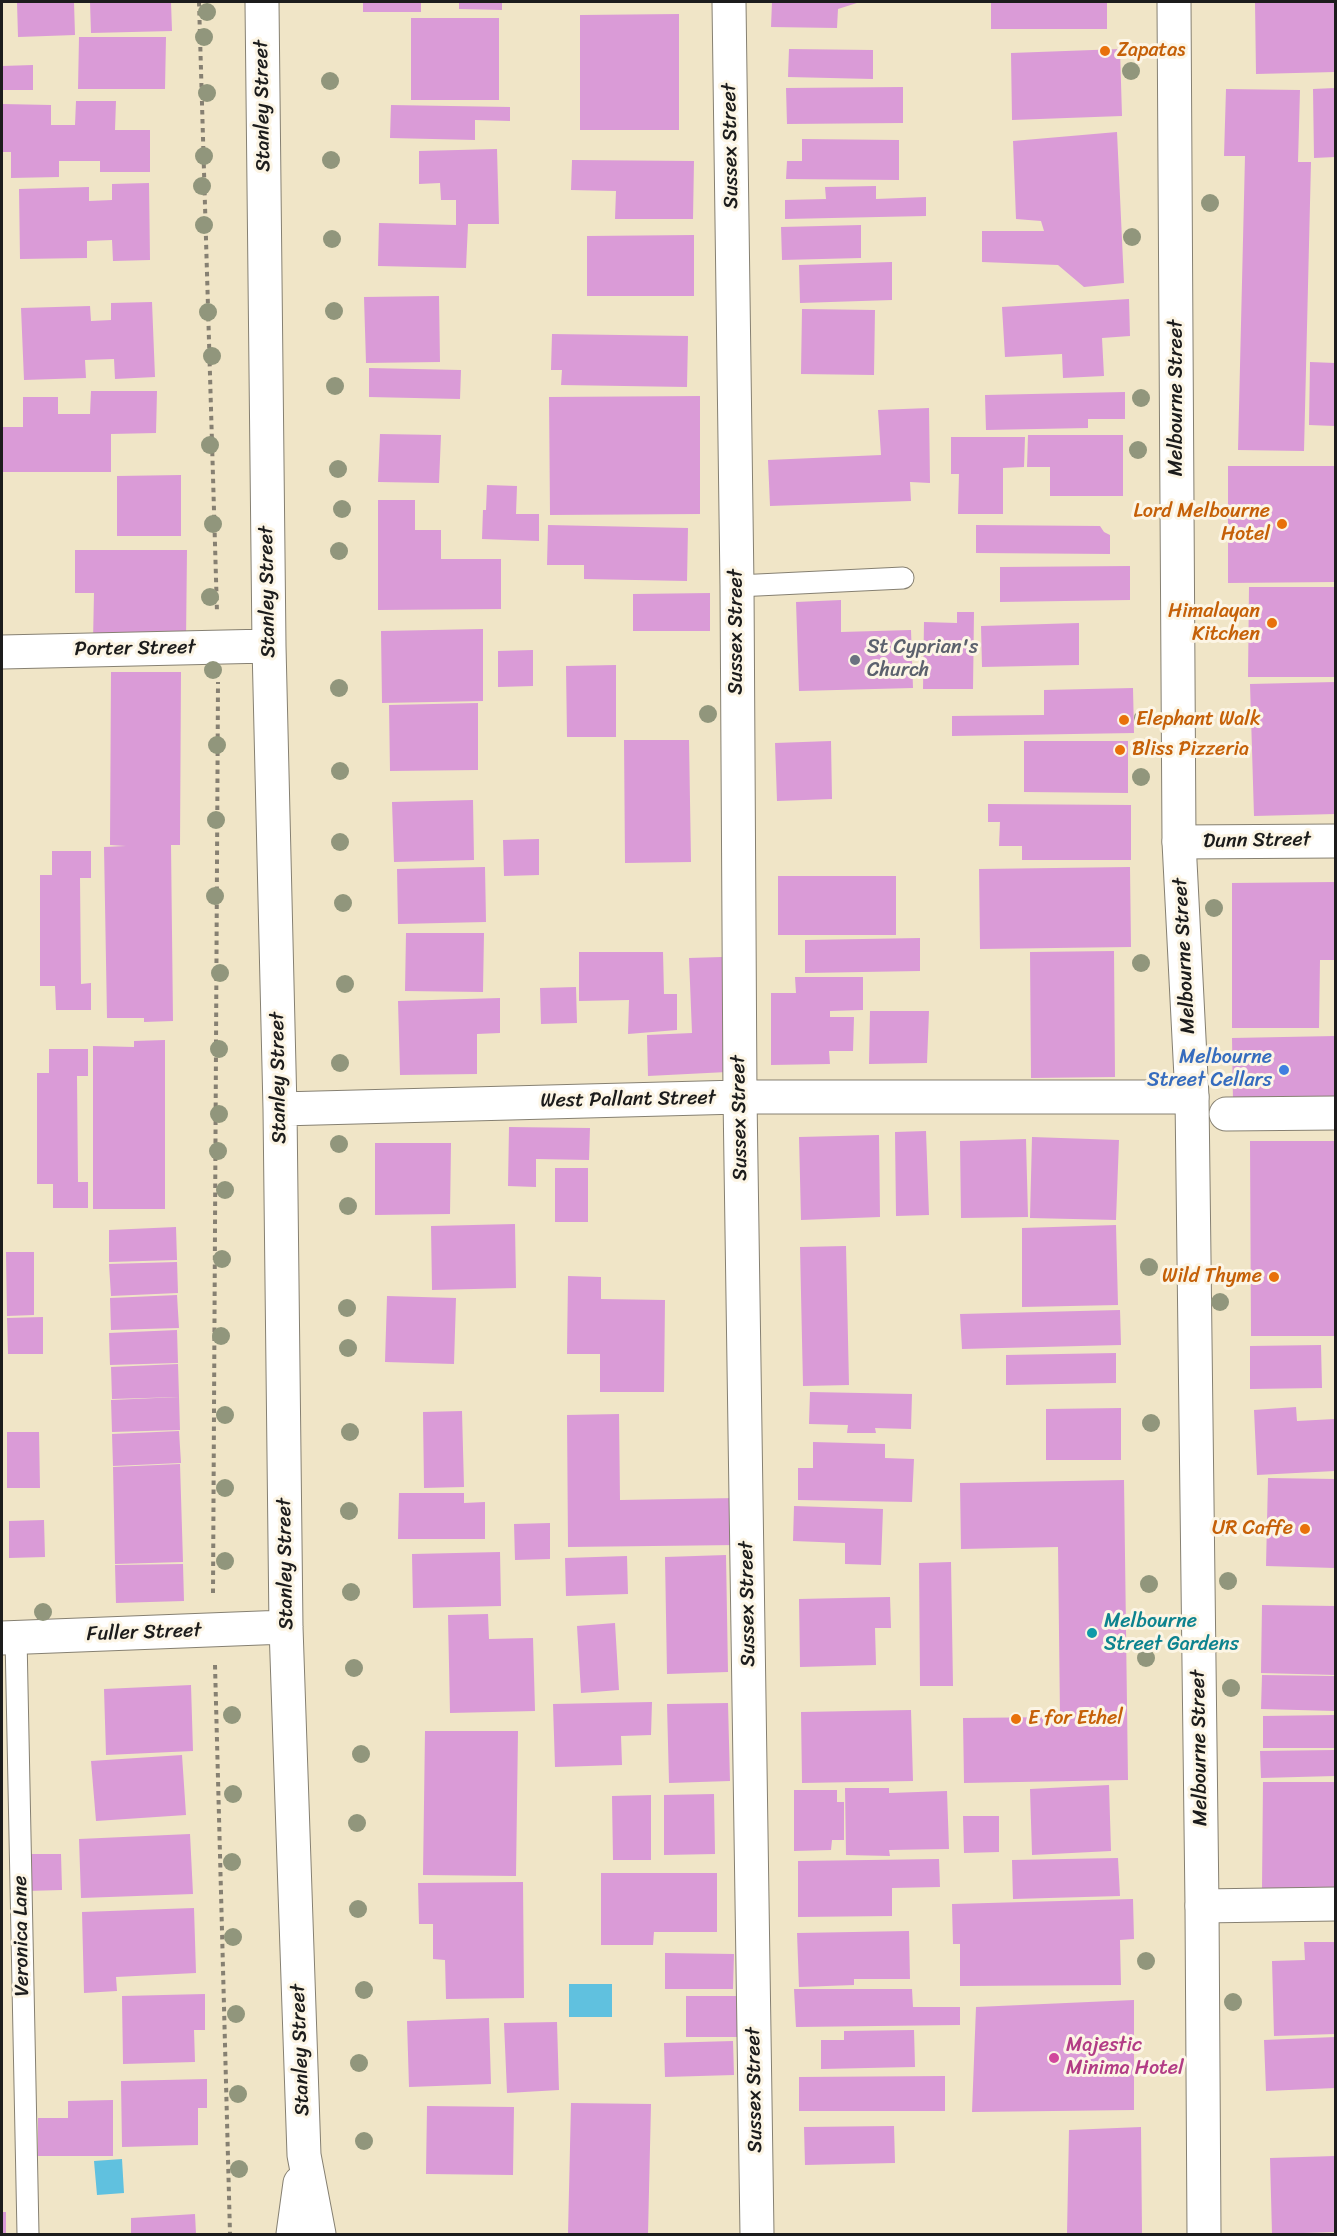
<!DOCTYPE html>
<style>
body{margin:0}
#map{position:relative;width:1337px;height:2236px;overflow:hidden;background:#f0e5c7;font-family:Sriracha,sans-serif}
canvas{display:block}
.frame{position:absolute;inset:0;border:3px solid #1c1c1c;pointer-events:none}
</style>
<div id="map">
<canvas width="1337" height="2236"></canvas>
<div class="frame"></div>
</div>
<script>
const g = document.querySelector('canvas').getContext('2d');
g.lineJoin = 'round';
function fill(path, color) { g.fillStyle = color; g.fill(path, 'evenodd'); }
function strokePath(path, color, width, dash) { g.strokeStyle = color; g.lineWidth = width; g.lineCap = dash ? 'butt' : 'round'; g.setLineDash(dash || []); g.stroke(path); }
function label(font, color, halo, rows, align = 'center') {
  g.font = font + ' Sriracha,sans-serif'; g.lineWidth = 6; g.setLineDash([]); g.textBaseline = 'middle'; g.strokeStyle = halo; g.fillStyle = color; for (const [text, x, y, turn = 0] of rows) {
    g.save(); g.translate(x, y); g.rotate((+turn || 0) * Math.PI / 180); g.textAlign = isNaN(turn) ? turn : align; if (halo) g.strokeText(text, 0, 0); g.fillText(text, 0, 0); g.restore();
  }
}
const water = new Path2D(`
 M569 1984H612V2017H569Z
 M122 2159 124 2193 97 2195 94 2161Z`);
const building = new Path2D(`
 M17 2H74L75 35 18 37Z
 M90 2H171L172 31 91 33Z
 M363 2H421V12H363Z
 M459 2H502V10L459 9Z
 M772 2H860L838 9 837 28 771 27Z
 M991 2H1107V29H991Z
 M1255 2H1335V72L1256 74Z
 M679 14V130H580V15Z
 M411 18H499V100H411Z
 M79 37H166L165 89H78Z
 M789 49 873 50V79L788 77Z
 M1120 49 1122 116 1012 120 1011 53Z
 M33 65V90H2V66Z
 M903 87V123L787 124 786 88Z
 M1335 88V157L1314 158 1313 89Z
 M1226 89 1300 90 1298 162H1311L1304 451 1238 450 1245 156H1224Z
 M76 101H116L115 130H150V172H100V161H59V177L11 178V152H2V104L51 105V125H75Z
 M391 105 510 107V121L475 120V140L390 138Z
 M1117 132 1124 283 1084 287 1058 265 982 262V231H1044L1041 221 1016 219 1013 141Z
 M802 139 899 140V180L786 179 787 161H802Z
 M497 149 499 224H468L466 268 378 266 379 223 456 225V200H441L440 183 419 184V151Z
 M572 160 694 161 693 219H615L616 191 571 190Z
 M149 183 150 260 113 261 112 240 87 241V258L20 259 19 189 89 187V201L112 200V184Z
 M876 186V199L926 197V216L785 219V200L826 199 825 187Z
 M861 225V258L782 260 781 227Z
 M694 235V296H587V236Z
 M892 262V300L800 303 799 265Z
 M439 296 440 362 366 363 364 297Z
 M1129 299 1130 336 1102 338 1104 376 1063 378 1062 354 1005 357 1002 307Z
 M152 302 155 377 115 379 114 359 85 360 86 378 24 380 21 308 90 306 91 321 111 320V303Z
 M802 309 875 310 874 375 801 374Z
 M552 334 688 336 687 387 561 385 562 370H551Z
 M1310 362 1335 363V426L1309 425Z
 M369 368 461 370 460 399 369 397Z
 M91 391H157L156 433 111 434V472H2V427H23V397H58V414H90Z
 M1125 392V419H1088V428L986 430 985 395Z
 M700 396V514L550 515 549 397Z
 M929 408 930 483 910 482 911 501 770 506 768 460 881 455 878 410Z
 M380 434 441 435 439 483 378 482Z
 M1028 435H1123V496H1050V467H1027Z
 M951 437H1025L1024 467 1003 468V514H958L959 474H951Z
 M1228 466H1335V582L1228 583Z
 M181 475V536H117V476Z
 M487 485 517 486 516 514H539V541L482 539 483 510H486Z
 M378 500H415V530H441V559H501V609L378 610Z
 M548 525 688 528 687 581 584 579V565H547Z
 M976 525 1100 526 1104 532 1110 535V554L976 553Z
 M75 550H187L186 641H93L94 593H75Z
 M1130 566V600L1000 602V567Z
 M1249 587H1335V677H1248Z
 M710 593V631H633V594Z
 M841 600V632L911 630 913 688 799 691 796 602Z
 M957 612H974L973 689H923L924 622 957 623Z
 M1079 623V665L982 667 981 626Z
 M483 629V701L382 703 381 631Z
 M533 650V686L498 687V651Z
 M616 665V737H567L566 666Z
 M111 672H181L180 845H171L173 1021 144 1022V1018H107L104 847 126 846 110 845Z
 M1335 682V814L1254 816 1250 684Z
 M1133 688 1134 733 952 736V716L1044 715V690Z
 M478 703V770L390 771 389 705Z
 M624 740H689L691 862 625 863Z
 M831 741 832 799 777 801 775 743Z
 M1024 741H1128V793L1024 792Z
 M473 800 474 860 394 862 392 802Z
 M988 804 1131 805V860H1022V846H999L1000 822H988Z
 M539 839V875L504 876 503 840Z
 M52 851H91V878H80L81 984 91 983V1010H56L55 986H40V875H52Z
 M485 867 486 922 398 924 397 869Z
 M1130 867 1131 947 980 949 979 869Z
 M778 876H896V935H778Z
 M1335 882V960H1320L1319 1028H1232V883Z
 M406 933H484L483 992 405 991Z
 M920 938V971L805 973V940Z
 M1114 951 1115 1077 1031 1078 1030 952Z
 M579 952H663L664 994H677V1030L628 1034 629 1000 579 1001Z
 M722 957 727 1072 648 1076 647 1035 692 1033 689 958Z
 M795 977H863V1010L830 1011V1017H854L853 1051H829L830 1064 771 1065V993H796Z
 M576 987 577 1023 541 1024 540 988Z
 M500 998V1033L477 1034V1074L400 1075 398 1001Z
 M870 1011H929L927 1063 869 1064Z
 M1335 1036V1101L1233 1103 1232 1038Z
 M165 1040V1209H93V1046L134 1047V1041Z
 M49 1049H88V1076H77L78 1182H88V1208H53V1184H37V1073H49Z
 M509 1127 590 1128 589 1160 536 1159V1187L508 1186Z
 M926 1131 929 1215 896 1216 895 1132Z
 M879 1135 880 1217 801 1220 799 1137Z
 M1032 1137 1119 1140 1116 1220 1030 1218Z
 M1026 1139 1028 1217 961 1218 960 1141Z
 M1250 1141H1335V1336H1251Z
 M375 1143H451L450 1214 375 1215Z
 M555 1168H588V1222H555Z
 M515 1224 516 1288 432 1290 431 1226Z
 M1116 1225 1118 1305 1022 1307V1228Z
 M176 1227 177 1260 109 1262V1230Z
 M846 1246 849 1385 803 1386 800 1247Z
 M6 1252H34V1315L7 1316Z
 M177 1262 178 1293 111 1296 109 1264Z
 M568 1276 601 1277V1299L665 1300 664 1392H600V1354H567Z
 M177 1295 179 1328 111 1330 110 1298Z
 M387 1296 456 1298 454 1364 385 1362Z
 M1120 1310 1121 1345 962 1349 960 1314Z
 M43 1317V1354H8L7 1318Z
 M177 1330 178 1363 110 1365 109 1333Z
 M1321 1345 1322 1388 1250 1389V1346Z
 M1116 1353V1383L1006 1385V1355Z
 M178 1364 179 1397 112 1399 111 1367Z
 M810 1392 912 1394 911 1429 875 1428 876 1433H847L848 1425 809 1424Z
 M179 1397 180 1430 112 1432 111 1400Z
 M1296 1407 1297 1421 1335 1419V1471L1257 1475 1254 1410Z
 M1121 1408V1460H1046V1409Z
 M462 1411 464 1487 424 1488 423 1412Z
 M619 1414 620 1500 737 1498 738 1545 568 1547 567 1415Z
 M179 1431 181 1463 113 1466 112 1434Z
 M7 1432H39L40 1488H7Z
 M813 1442 885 1444V1458L914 1459 912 1502 798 1500V1468H813Z
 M180 1464 183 1562 115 1564 113 1467Z
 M1268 1478 1335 1479V1568L1266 1566Z
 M1124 1480 1128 1780 964 1783 963 1718 1060 1717 1058 1547 961 1549 960 1483Z
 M399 1493H464V1503L485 1502V1539H398Z
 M794 1506 883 1509 881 1565 845 1564V1543L793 1541Z
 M44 1520 45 1557 9 1558V1521Z
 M550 1523V1559L515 1560 514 1524Z
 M500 1552 501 1606 413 1608 412 1554Z
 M726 1555 728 1672 667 1674 665 1557Z
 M627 1556 628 1594 566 1596 565 1558Z
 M951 1562 953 1686H920L919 1563Z
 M183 1564 184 1601 116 1603 115 1565Z
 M890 1597 891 1628H875L876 1665 800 1667 799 1599Z
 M1262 1605 1335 1606V1675L1261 1673Z
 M488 1614 489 1639 533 1638 535 1711 450 1713 448 1615Z
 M615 1623 619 1690 581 1693 577 1626Z
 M1262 1675 1335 1676V1711L1261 1709Z
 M191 1685 193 1751 106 1755 104 1689Z
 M652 1702 651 1735 621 1736 622 1765 555 1767 553 1704Z
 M728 1703 730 1781 669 1783 667 1704Z
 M911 1710 913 1781 802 1783 801 1712Z
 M1335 1715V1748H1263V1716Z
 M425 1731H518L516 1876 423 1875Z
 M1335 1750V1776L1261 1778 1260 1751Z
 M182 1755 186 1815 96 1821 91 1761Z
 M1263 1782H1335V1888H1262Z
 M1109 1785 1111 1851 1032 1855 1030 1789Z
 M845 1788H889V1793L947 1791 949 1849 889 1850 890 1856 846 1855Z
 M794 1790H837V1802H844V1840H832L831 1850 794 1851Z
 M714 1794 715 1854 664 1855V1795Z
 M651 1795V1860H613L612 1796Z
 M963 1816H999V1852L964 1853Z
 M190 1834 193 1894 81 1898 79 1839Z
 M26 1854H61L62 1890 26 1891Z
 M1118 1858 1120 1896 1013 1899 1012 1860Z
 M939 1859 940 1887 892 1888V1916L798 1917V1861Z
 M601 1873H717V1932H654L653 1945H601Z
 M523 1882 524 1998 446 1999 445 1960 433 1959V1924H419L418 1883Z
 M1133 1899 1134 1939 1120 1940 1121 1985 960 1986V1944H953L952 1904Z
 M194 1908 196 1973 116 1977 117 1991 84 1993 82 1912Z
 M909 1931 910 1979H854V1985L799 1987 797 1933Z
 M1304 1942H1335V2034L1274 2036 1272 1961 1305 1960Z
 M665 1953 734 1954 733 1989H665Z
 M794 1989H912L913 2007H960V2025L796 2027Z
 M205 1994V2030H194L195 2062 123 2064 122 1996Z
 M686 1996H742L743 2037H686Z
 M1134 2000V2110L972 2112 976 2007Z
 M489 2018 491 2084 409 2087 407 2021Z
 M557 2022 559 2090 507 2093 504 2023Z
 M914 2030 915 2067 821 2069V2040H844V2031Z
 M1335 2037V2088L1266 2091 1264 2040Z
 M733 2041 734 2075 665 2077 664 2043Z
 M945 2076V2111H799V2077Z
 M207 2079V2108H198V2145L122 2147 121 2081Z
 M113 2100V2156H38V2118H68V2101Z
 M571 2103 651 2104 648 2234H568Z
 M427 2106 514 2107 513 2175 426 2174Z
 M894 2126 895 2163 805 2165 804 2127Z
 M1141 2127 1142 2234H1067L1069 2130Z
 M1335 2156V2232L1272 2234 1270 2158Z
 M2 2212H6V2234H2Z
 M195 2214 196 2234H131V2218Z`);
const path = new Path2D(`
 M199 2 217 612
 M213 1593 218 682
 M215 1665 230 2234`);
const lane = new Path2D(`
 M737 586 903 578
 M16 1637 28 2234`);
const street = new Path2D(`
 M262 2 269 646 280 1109 286 1627 304 2155 319 2234
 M729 2 737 586 740 1097 757 2234
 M2 652 269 646
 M1179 842 1336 841
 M280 1109 740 1097H1192
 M1226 1114 1336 1113
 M2 1638 286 1627
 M1202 1906 1336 1904
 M293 2234 300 2183`);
const secondary = new Path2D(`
 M1174 2 1179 842 1192 1097 1202 1906 1204 2234`);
const trees = [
 [207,12],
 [204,37],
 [1131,71],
 [330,81],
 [207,93],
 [204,156],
 [331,160],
 [202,186],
 [1210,203],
 [204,225],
 [1132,237],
 [332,239],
 [334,311],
 [208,312],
 [212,356],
 [335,386],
 [1141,398],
 [210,445],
 [1138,450],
 [338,469],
 [342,509],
 [213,524],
 [339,551],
 [210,597],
 [213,670],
 [339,688],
 [708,714],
 [1143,718],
 [217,745],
 [340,771],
 [1141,777],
 [216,820],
 [340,842],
 [215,896],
 [343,903],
 [1214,908],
 [1141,963],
 [220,973],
 [345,984],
 [219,1049],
 [340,1063],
 [219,1114],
 [339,1144],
 [218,1151],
 [225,1190],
 [348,1206],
 [222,1259],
 [1149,1267],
 [1220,1302],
 [347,1308],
 [221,1336],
 [348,1348],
 [225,1415],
 [1151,1423],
 [350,1432],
 [225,1488],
 [349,1511],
 [1223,1527],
 [225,1561],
 [1228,1581],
 [1149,1584],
 [351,1592],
 [43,1612],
 [1146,1658],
 [354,1668],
 [1231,1688],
 [232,1715],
 [361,1754],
 [233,1794],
 [357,1823],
 [232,1862],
 [358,1909],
 [233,1937],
 [1146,1961],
 [364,1990],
 [1233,2002],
 [236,2014],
 [359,2063],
 [238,2094],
 [364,2141],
 [239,2169]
];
const markers = [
 [1105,51,6,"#e8710a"],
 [1282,524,6,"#e8710a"],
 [1272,623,6,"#e8710a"],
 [855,660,6,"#6b7280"],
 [1124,720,6,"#e8710a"],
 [1120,750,6,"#e8710a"],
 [1284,1070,6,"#3f7fe0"],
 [1274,1277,6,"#e8710a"],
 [1305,1529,6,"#e8710a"],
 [1092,1633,6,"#0f9aa8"],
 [1016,1719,6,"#e8710a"],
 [1054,2058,6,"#d1479c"]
];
const foodNames = [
 ["Zapatas",1117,51],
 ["Lord Melbourne",1270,512,"right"],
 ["Hotel",1270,535,"right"],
 ["Himalayan",1260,612,"right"],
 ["Kitchen",1260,635,"right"],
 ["Elephant Walk",1136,720],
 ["Bliss Pizzeria",1132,750],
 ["Wild Thyme",1262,1277,"right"],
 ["UR Caffe",1293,1529,"right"],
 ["E for Ethel",1028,1719]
];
const streetNames = [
 ["Stanley Street",263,106,-91],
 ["Sussex Street",731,146,-91],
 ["Melbourne Street",1177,398,-90],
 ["Stanley Street",268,592,-91],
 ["Sussex Street",737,632,-90],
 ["Porter Street",135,649,-1],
 ["Dunn Street",1257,841,-1],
 ["Melbourne Street",1185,956,-93],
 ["Stanley Street",279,1078,-91],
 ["West Pallant Street",628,1100,-1],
 ["Sussex Street",740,1118,-91],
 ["Stanley Street",286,1564,-91],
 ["Sussex Street",748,1604,-91],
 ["Fuller Street",144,1633,-2],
 ["Melbourne Street",1200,1748,-91],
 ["Veronica Lane",22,1936,-91],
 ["Stanley Street",301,2050,-92],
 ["Sussex Street",755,2090,-91]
];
const worshipNames = [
 ["St Cyprian's",867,648],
 ["Church",867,671]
];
const shopNames = [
 ["Melbourne",1272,1058],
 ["Street Cellars",1272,1081]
];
const cultureNames = [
 ["Melbourne",1104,1622],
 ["Street Gardens",1104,1645]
];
const hotelNames = [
 ["Majestic",1066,2046],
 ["Minima Hotel",1066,2069]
];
fill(water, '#60c1df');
fill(building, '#da9bd7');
strokePath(lane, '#868072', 23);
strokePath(street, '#868072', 35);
strokePath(secondary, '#868072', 35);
strokePath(path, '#868072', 4, [4.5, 4.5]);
strokePath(lane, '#fff', 21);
strokePath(street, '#fff', 33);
strokePath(secondary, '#fff', 33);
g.fillStyle = '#91967c';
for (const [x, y] of trees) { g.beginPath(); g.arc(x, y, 9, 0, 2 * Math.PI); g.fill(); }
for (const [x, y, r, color] of markers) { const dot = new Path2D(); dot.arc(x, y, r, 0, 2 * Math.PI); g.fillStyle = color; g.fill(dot); strokePath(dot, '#fcf5e5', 2); }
label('20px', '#c56008', '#fcf5e5', foodNames, 'left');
label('20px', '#1c1c1c', '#fcf5e5', streetNames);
label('20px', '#5b616d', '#fcf5e5', worshipNames, 'left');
label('20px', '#366cbe', '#fcf5e5', shopNames, 'right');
label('20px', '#0d838f', '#fcf5e5', cultureNames, 'left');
label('20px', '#b23c85', '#fcf5e5', hotelNames, 'left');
</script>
